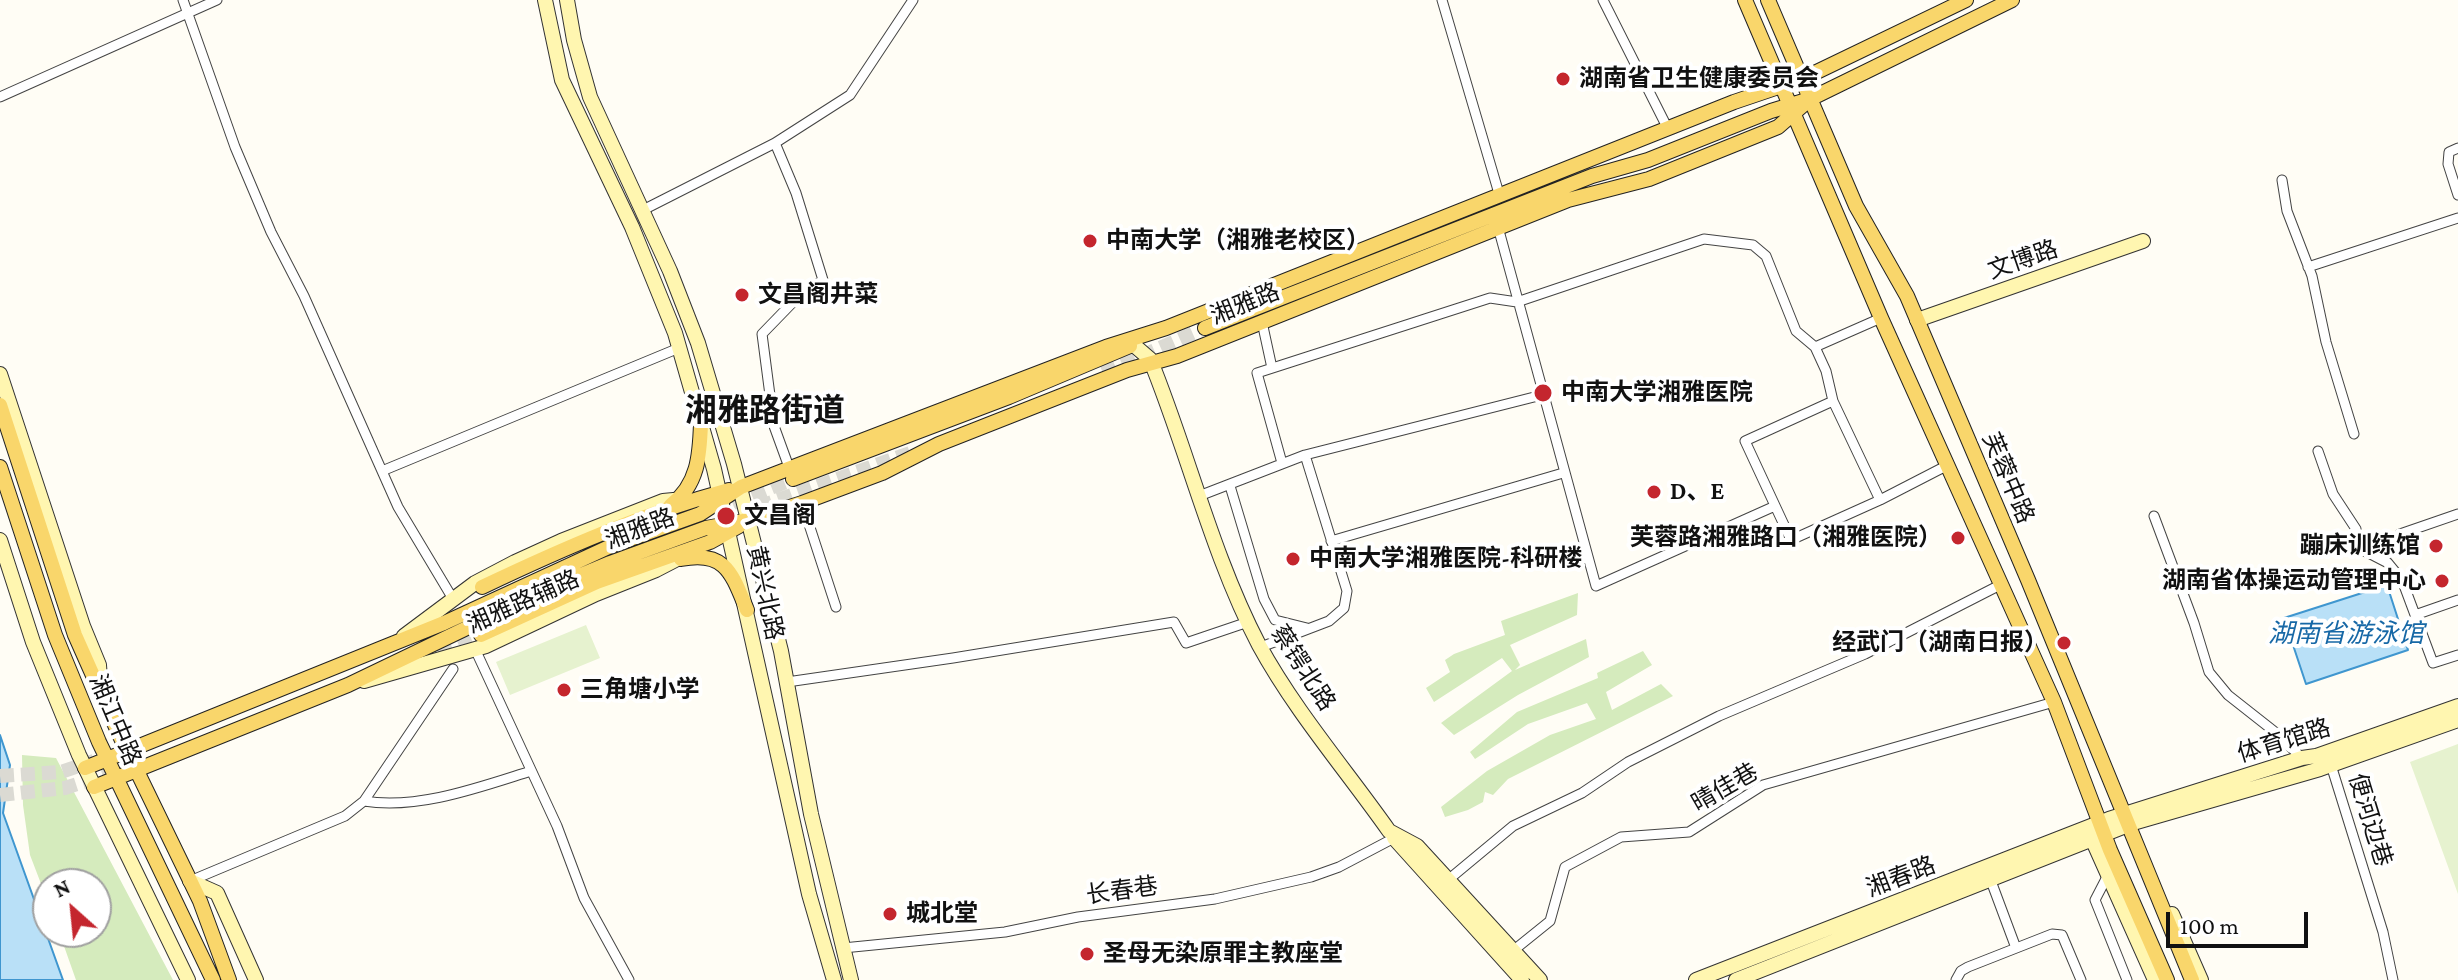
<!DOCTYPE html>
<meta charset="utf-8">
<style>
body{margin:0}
#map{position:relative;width:2458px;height:980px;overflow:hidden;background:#fffdf5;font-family:"Crimson Pro",serif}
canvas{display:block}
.north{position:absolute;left:32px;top:868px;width:80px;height:80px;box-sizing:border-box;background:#fff;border:2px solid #a0a0a0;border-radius:50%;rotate:333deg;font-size:22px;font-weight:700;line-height:32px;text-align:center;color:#111}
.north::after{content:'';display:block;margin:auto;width:28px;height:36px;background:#c4262e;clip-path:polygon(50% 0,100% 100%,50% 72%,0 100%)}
.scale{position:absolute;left:2166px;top:912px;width:142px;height:36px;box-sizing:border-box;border:4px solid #111;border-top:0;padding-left:10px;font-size:24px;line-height:28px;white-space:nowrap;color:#111;-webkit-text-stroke:6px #fff;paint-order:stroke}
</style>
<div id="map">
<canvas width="2458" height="980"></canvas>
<div class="north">N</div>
<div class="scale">100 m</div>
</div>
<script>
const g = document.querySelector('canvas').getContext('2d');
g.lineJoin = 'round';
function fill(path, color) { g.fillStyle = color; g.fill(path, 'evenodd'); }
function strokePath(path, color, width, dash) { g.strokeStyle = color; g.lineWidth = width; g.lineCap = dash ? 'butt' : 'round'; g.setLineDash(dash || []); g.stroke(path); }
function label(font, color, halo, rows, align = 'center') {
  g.font = font + ' "Crimson Pro","Noto Sans SC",serif'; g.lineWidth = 8; g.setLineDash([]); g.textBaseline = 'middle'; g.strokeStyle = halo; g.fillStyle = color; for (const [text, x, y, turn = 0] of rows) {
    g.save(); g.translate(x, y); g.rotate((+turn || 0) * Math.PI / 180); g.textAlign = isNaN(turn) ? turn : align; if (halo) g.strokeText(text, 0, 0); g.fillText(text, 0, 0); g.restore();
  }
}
const green = new Path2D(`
 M1578 593 1577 615 1510 645 1520 665 1515 670 1586 639 1589 657 1518 695 1454 735 1441 723 1512 671 1502 658 1434 702 1426 688 1450 672 1445 660 1454 654 1505 635 1501 621Z
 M1643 651 1652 665 1606 692 1612 710 1661 684 1673 696 1508 779 1493 795 1485 792 1483 802 1468 810 1445 817 1441 807 1487 771 1550 735 1596 719 1587 703 1528 724 1475 759 1470 752 1517 712 1598 678 1597 673Z
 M22 755 56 758 173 980H76L59 932H96V884H48V902L30 855 23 805Z`);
const pitch = new Path2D(`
 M586 625 600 658 510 695 496 662Z
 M2458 744V894L2410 762Z`);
const water = new Path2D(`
 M2387 585 2408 650 2306 684 2284 618Z
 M0 735 10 765 3 813 63 980H0Z`);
const primaryTunnel = new Path2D(`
 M1103 373 1205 328
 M713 511 793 479
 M719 521 910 453
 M419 659 481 635
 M0 776 61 772 94 761
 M0 795 65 788 124 769`);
const street = new Path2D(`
 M183 0 235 147 271 232 304 296 398 507 453 599
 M1442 0 1500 197
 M1603 0 1668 129
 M0 97 217 0
 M775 143 796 193 823 280 796 299 762 334 774 426 790 470
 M2458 148 2449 152 2448 164 2458 195
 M2282 180 2287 211 2312 276 2326 342 2354 434
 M643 210 775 143 850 95 913 0
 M1498 227 1596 586 1775 506
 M2308 267 2458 218
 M1262 322 1272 368
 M1815 347 1881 318
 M1833 401 1745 441 1791 540 1880 500 1948 465
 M2318 451 2333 494 2356 529 2359 548 2388 563 2402 580 2433 663 2458 655
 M1282 463 1257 373 1490 298 1517 302 1704 239 1753 245 1766 256 1796 331 1815 347 1826 371 1833 401 1880 500
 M382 471 679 348
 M1230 486 1264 599 1275 620 1307 628
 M1199 496 1305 455 1542 395
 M802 503 836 607
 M2154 516 2194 623 2209 672 2228 695 2275 732 2302 758
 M1331 541 1563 473
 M2383 560 2400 534 2458 514
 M2415 615 2458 600
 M1261 647 1329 621 1344 608 1347 591 1305 455
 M475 649 557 826 584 898 629 980
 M787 682 953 658 1174 622 1186 643 1248 622
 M2331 765 2383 932 2393 980
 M364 801C418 810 480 787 531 771
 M2109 873 2095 900 2127 980
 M1448 880 1513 826 1582 793 1628 762 1719 716 1865 654 2000 585
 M190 881 345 816 364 801 453 669
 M1991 881 2016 948
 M843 948 1005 932 1078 917 1215 899 1311 877 1339 867 1396 837
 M1514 950 1550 921 1565 867 1621 837 1689 832 1763 785 2054 702
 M1956 980 1961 971 1968 967 2052 934 2062 935 2081 980`);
const secondary = new Path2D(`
 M545 0 562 80 632 227 675 333 714 469 809 894 834 980
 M567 0 574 40 590 97 670 271 698 343 734 464 781 651 811 814 851 980
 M1917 320 2143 241
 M1118 345 1135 346 1150 359C1188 452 1212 555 1259 645 1295 711 1346 770 1389 831L1417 846 1540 980
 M0 374 83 626 99 665 101 692
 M0 540 33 642 79 755 188 980
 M404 636 475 583 515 562 561 541 663 501 684 499
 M364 681 486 646 596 594 656 570 683 556
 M1394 838 1522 980
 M2092 839 2155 980
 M190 881 217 893 256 980
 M2172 914 2201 980
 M1696 980 2109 819 2302 758 2316 756 2458 706
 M1736 980 2133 823 2320 769 2458 720`);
const primary = new Path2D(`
 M1745 0 1881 318 2054 702 2110 850 2167 980
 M1768 0 1856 206 1907 296 2028 580 2192 980
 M1205 328 1592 176 1648 160 1771 111 1810 99 2012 0
 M0 405 75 635 119 734 200 901 229 980
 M0 467 55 635 99 742 213 980
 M793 479 1009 397 1130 346
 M671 505C698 485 700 455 701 423
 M681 559C726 550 732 574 747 610
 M482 587C562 549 644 513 729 490
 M481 635 597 582 710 542 739 526
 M85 768 444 623 611 546 700 514 741 487 1106 347 1166 328 1734 102 1802 79 1966 0
 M94 787 348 685 548 589 610 563 706 528 749 520 802 503 882 473 939 444 1127 370 1177 356 1568 200 1649 179 1778 127 1810 99`);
const markers = [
 [1563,79,8,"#c4262e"],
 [1090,241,8,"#c4262e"],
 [742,295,8,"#c4262e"],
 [1543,393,10,"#c4262e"],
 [1654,492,8,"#c4262e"],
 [726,516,10,"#c4262e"],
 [1958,538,8,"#c4262e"],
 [2436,546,8,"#c4262e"],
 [1293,559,8,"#c4262e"],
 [2442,581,8,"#c4262e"],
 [2064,643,8,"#c4262e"],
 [564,690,8,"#c4262e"],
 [890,914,8,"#c4262e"],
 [1087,954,8,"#c4262e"]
];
const poiNames = [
 ["湖南省卫生健康委员会",1579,79],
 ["中南大学（湘雅老校区）",1106,241],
 ["文昌阁井菜",758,295],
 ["中南大学湘雅医院",1561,393],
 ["D、E",1670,492],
 ["文昌阁",744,516],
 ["芙蓉路湘雅路口（湘雅医院）",1942,538,"right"],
 ["蹦床训练馆",2420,546,"right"],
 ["中南大学湘雅医院-科研楼",1309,559],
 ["湖南省体操运动管理中心",2426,581,"right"],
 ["经武门（湖南日报）",2048,643,"right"],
 ["三角塘小学",580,690],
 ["城北堂",906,914],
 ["圣母无染原罪主教座堂",1103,954]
];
const streetNames = [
 ["文博路",2023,260,-19],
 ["湘雅路",1245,304,-22],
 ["芙蓉中路",2008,478,67],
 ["湘雅路",640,529,-21],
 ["黄兴北路",765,593,78],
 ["湘雅路辅路",523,602,-24],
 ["蔡锷北路",1303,668,57],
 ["湘江中路",115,720,67],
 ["体育馆路",2284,741,-17],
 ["晴佳巷",1725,788,-30],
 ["便河边巷",2370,820,73],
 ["湘春路",1901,877,-21],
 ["长春巷",1122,891,-8]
];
const waterNames = [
 ["湖南省游泳馆",2346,634]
];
const districtNames = [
 ["湘雅路街道",765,411]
];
fill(green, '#d5ebbd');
fill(pitch, '#e6f2cf');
fill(water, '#b9e0f7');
strokePath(water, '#3f96cf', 2);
strokePath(primaryTunnel, '#dbdad3', 14, [14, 7]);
strokePath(street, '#444', 11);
strokePath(secondary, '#333', 16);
strokePath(primary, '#222', 16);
strokePath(street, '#fff', 9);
strokePath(secondary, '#fff6b0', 14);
strokePath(primary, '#f9d66b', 14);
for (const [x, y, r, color] of markers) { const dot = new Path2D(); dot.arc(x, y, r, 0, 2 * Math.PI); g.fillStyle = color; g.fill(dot); strokePath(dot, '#fff', 3); }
label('bold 24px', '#111', '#fff', poiNames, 'left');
label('24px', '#111', '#fff', streetNames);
label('italic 26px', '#1768a6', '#fff', waterNames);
label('bold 32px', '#111', '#fff', districtNames);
</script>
